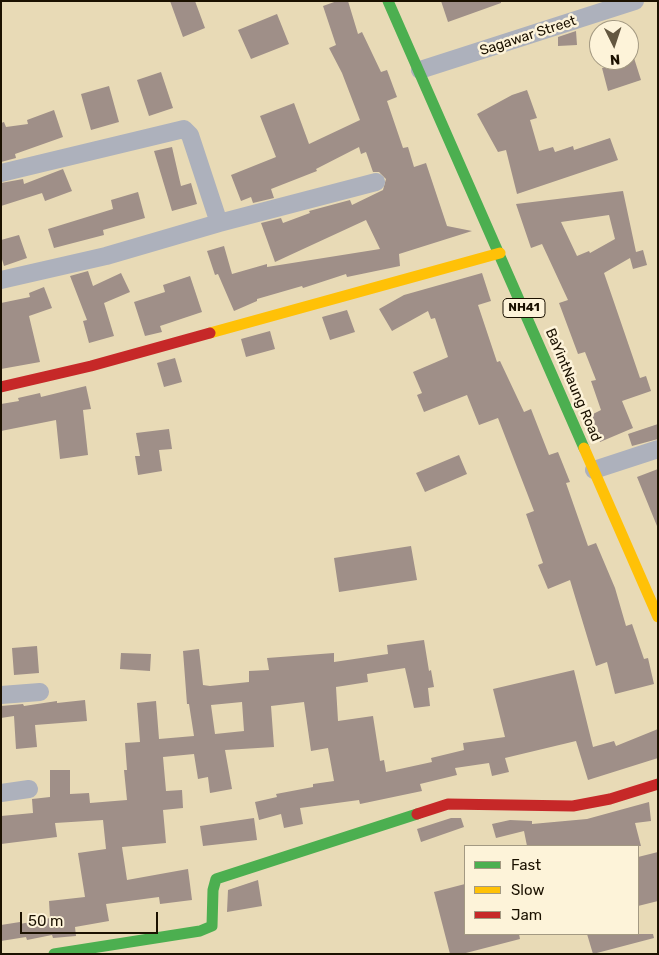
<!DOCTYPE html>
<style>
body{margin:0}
#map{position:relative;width:659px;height:955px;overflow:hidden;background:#e8dab6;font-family:Rubik,sans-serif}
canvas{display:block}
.frame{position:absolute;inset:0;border:2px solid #1b1100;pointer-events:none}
.legend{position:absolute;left:464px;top:845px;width:175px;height:90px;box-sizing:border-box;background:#fdf3d9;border:1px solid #a39982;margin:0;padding:6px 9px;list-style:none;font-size:15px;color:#1b1100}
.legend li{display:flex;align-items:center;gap:10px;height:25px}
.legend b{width:25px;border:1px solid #a39982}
.north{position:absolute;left:589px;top:20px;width:50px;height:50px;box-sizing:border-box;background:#fdf3d9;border:1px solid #a39982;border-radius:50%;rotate:176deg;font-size:14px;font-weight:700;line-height:20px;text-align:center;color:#1b1100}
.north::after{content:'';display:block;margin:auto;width:18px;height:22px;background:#635740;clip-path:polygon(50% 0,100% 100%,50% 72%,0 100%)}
.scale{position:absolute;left:20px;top:912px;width:138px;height:22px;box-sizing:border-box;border:2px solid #1b1100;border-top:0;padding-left:6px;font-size:15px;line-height:18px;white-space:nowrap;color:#1b1100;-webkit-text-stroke:4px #fdf3d9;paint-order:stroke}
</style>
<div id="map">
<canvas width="659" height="955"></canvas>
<div class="frame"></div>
<ul class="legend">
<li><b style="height:6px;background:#4caf50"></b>Fast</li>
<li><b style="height:6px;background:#ffc107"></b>Slow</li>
<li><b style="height:6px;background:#c62828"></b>Jam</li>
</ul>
<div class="north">N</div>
<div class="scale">50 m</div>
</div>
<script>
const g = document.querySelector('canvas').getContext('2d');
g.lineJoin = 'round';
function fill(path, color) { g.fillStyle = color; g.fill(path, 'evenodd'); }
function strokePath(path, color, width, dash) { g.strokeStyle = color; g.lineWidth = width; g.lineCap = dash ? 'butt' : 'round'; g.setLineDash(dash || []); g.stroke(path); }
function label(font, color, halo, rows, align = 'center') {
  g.font = font + ' Rubik,sans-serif'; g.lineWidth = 5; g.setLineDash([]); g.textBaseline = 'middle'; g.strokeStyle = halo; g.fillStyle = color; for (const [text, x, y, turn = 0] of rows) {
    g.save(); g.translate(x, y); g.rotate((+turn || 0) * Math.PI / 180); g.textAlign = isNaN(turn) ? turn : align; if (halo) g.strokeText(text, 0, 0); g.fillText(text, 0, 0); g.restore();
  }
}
const building = new Path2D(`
 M170 1H195L205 28 183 37Z
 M337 1H348L358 34 362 32 381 72 387 70 397 97 387 101 403 148 408 147 414 167 426 163 447 226 472 231 399 254 400 266 347 277 346 274 303 288 302 286 257 299V301L234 311 218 274 215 275 207 251 224 246 232 274 267 264V267L380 249 366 220 275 262 261 223 281 218 283 223 310 213 309 211 350 200 352 205 383 190 386 179 379 172H373L366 152 361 154 359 147 316 169 317 171 271 189 274 198 253 203 251 197 241 201 231 175 276 157 260 116 294 103 309 144 360 120 342 73 329 48 336 45 323 6Z
 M441 1H501V3L448 22Z
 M277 14 289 44 251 59 238 30Z
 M576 31 577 45 558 46V37Z
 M634 58 641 80 608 91 602 68Z
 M161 72 173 108 149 116 137 80Z
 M109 86 119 122 91 130 81 94Z
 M527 90 537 118 530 120 539 151 553 147 555 152 573 146 574 150 610 138 618 160 517 194 506 150 498 152 477 114 512 95Z
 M54 110 63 137 15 154 16 158 1 162V123L4 122 6 127 28 124 27 120Z
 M172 147 181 186 191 183 197 204 172 211 154 151Z
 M63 169 72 191 45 201 42 193 1 206V183L23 179 24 184Z
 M623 191 636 252 643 250 647 265 633 269 630 258 604 273 640 378 646 376 651 391 622 401 633 428 600 442 589 416 601 410 591 381 596 380 585 352 578 354 559 303 568 300 542 244 531 248 516 204ZM609 215 615 239 590 253 589 251 577 256 561 222Z
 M138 192 145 218 103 230 104 235 54 248 48 229 113 209 111 200Z
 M19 235 27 258 4 266 1 256V240Z
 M88 271 93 286 121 273 130 292 104 303 114 336 89 343 83 321 87 320 70 276Z
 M482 273 491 301 478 305 497 362 500 361 524 412 531 409 549 455 558 452 570 482 566 483 588 546 596 543 615 588 626 626 632 624 644 659 648 658 654 684 615 694 607 662 596 666 570 580 548 589 538 565 543 563 526 514 534 511 498 418 479 425 467 395 424 412 417 395 422 393 413 372 448 357 435 318 431 319 428 311 392 331 379 309 404 295Z
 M190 276 202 312 160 326 162 332 145 336 134 302 165 292 163 285Z
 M44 287 52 308 29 316 40 362 1 369V303L30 297 29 293Z
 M347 310 355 332 330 340 322 317Z
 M270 331 275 349 246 357 241 339Z
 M175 358 182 382 164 387 157 363Z
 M86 386 91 409 83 410 88 455 60 459 56 420 1 431V404L19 401 18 398 40 393 41 397Z
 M658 424V439L632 446 628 434Z
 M169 429 172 449 159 450 162 471 138 475 135 456H140L136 433Z
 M459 455 467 474 425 492 416 473Z
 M658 469V526H657L637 477Z
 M411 546 417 580 339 592 334 558Z
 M424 640 429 671 431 670 434 687 428 688 430 706 414 708 405 668 367 674 368 682 336 687 338 721 373 716 380 761 384 760 386 772 432 762 431 758 464 750 463 743 505 737 493 689 574 670 593 747 614 741 616 746 658 729V758L588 780 576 741 505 758 509 772 492 776 489 763 455 768 457 775 420 784 422 791 360 804 359 800 300 808 303 824 284 828 281 814 259 820 255 802 277 797 276 794 313 787V784L334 781 328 748 311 751 304 702 271 706 274 747 225 750 232 789 210 793 208 777 198 779 194 754 163 757 166 791 182 790 183 808 163 810 166 843 122 847 127 880 188 869 192 900 160 904 159 897 106 904 109 921 75 927 76 936 53 938 52 935 27 940 26 937 1 941V925L20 922V924L50 918 49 901 85 897 78 853 106 849 103 820 55 823 57 837 1 844V816L33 813 32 799 50 797V770H70V794L89 793 90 803 127 800 124 770H127L125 743 140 742 137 703 156 701 159 739 194 736 189 704H187L183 651 199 649 203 685 210 686 249 682V671L269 670 267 658 334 653V662L388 654 387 645ZM242 702 244 731 215 734 211 705Z
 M37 646 39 673 14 675 12 648Z
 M121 653 151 654 150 671 120 669Z
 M85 700 87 721 35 725 37 747 16 749 14 716 1 718V706L23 704 24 706 57 701V703Z
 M649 802 651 821 635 823 641 846H527L524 831 496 838 492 824 510 820 532 821V824L587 819Z
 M254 818 257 840 203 846 200 826Z
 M451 818H461L464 827 421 842 417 829Z
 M658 852V901L638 906V857Z
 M258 880 262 906 227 912 228 890Z
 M465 884V934H519L520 939 462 954H450L434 892Z
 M587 934H653L654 938 593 954Z`);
const street = new Path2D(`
 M420 70 635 1
 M1 173 184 129 190 135 219 223
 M1 280 106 256 219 223 376 182
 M594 470 658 449
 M1 695 40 692
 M1 793 29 789`);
const fast = new Path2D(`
 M388 1 584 448
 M54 954 200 931 212 926 213 890 216 879 417 814`);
const slow = new Path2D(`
 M210 333 500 253
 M584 448 658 617`);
const jam = new Path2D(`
 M1 387 91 366 210 333
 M417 814 448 804 573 806 610 799 658 784`);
const shields = [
 [524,308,42]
];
const shieldNames = [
 ["NH41",524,308]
];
const streetNames = [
 ["Sagawar Street",528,36,-18],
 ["BaYintNaung Road",573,385,67]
];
fill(building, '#9f8f88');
strokePath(street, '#adb1bc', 18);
strokePath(fast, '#4caf50', 11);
strokePath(slow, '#ffc107', 11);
strokePath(jam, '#c62828', 11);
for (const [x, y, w] of shields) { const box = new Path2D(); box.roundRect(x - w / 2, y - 9.5, w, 19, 4); g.fillStyle = '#fdf3d9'; g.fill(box); strokePath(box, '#1b1100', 1); }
label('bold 12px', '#1b1100', null, shieldNames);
label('14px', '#1b1100', '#fdf3d9', streetNames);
</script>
